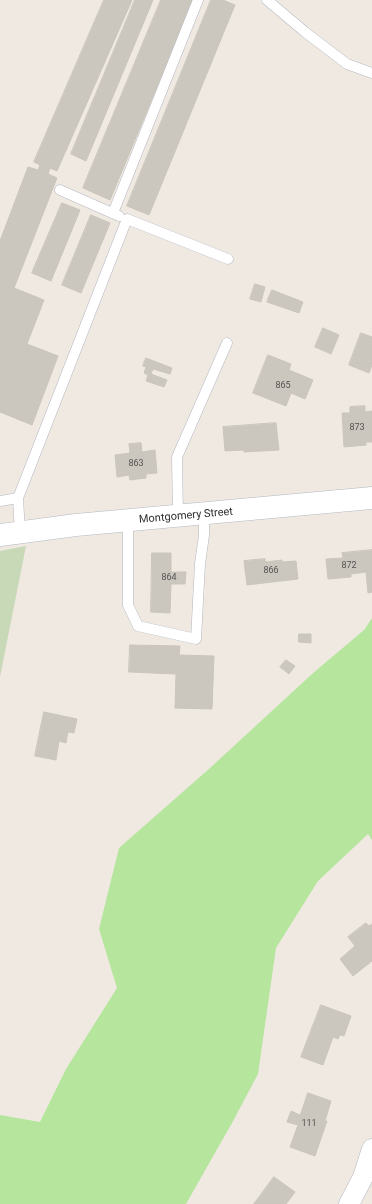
<!DOCTYPE html>
<style>
body{margin:0}
canvas{display:block;background:#efe9e1}
</style>
<canvas width="372" height="1204"></canvas>
<script>
const g = document.querySelector('canvas').getContext('2d');
g.lineJoin = 'round';
function fill(path, color) { g.fillStyle = color; g.fill(path, 'evenodd'); }
function strokePath(path, color, width, dash) { g.strokeStyle = color; g.lineWidth = width; g.lineCap = dash ? 'butt' : 'round'; g.setLineDash(dash || []); g.stroke(path); }
function label(font, color, halo, rows, align = 'center') {
  g.font = font + ' Roboto,sans-serif'; g.lineWidth = 3; g.setLineDash([]); g.textBaseline = 'middle'; g.strokeStyle = halo; g.fillStyle = color; for (const [text, x, y, turn = 0] of rows) {
    g.save(); g.translate(x, y); g.rotate((+turn || 0) * Math.PI / 180); g.textAlign = isNaN(turn) ? turn : align; if (halo) g.strokeText(text, 0, 0); g.fillText(text, 0, 0); g.restore();
  }
}
const green = new Path2D(`
 M372 618V840L368 834 318 881 276 948 258 1074 232 1123 186 1204H0V1115L40 1122 66 1069 117 988 99 929 119 848 210 768 312 674 364 630Z`);
const cemetery = new Path2D(`
 M26 546 0 677V551Z`);
const building = new Path2D(`
 M104 0H132L57 171 50 168 48 174 57 178 14 288 44 300 27 344 58 356 32 425 0 412V241L28 167 38 170 40 165 34 162Z
 M135 0H153L86 161 71 154Z
 M161 0H193L110 200 83 188Z
 M211 0H223L235 5 149 215 127 206Z
 M62 203 80 210 51 281 32 273Z
 M91 215 110 223 81 293 62 285Z
 M255 284 265 287 261 302 250 299Z
 M272 290 303 302 299 313 267 302Z
 M323 328 339 335 331 354 315 347Z
 M361 333 372 337V365L369 373 349 365Z
 M268 355 291 364 289 370 313 380 305 399 291 393 286 406 253 393Z
 M146 358 172 368 170 374 153 369 151 374 167 380 164 387 146 381 148 375 144 373 146 367 143 366Z
 M365 406V412L372 411V442H366V445L344 447 342 413H350V407Z
 M276 423 279 450 244 452V450L225 451 223 427Z
 M141 443 142 452 155 450 157 473 146 474V478L130 480 129 475 117 477 115 455 130 453 129 444Z
 M372 550V592L368 593 366 572 351 574V577L328 579 326 559 343 558 342 553Z
 M152 553H171V572H186L185 584H171L170 613 151 612Z
 M265 559V562L282 560V562L296 561 298 579 247 585 244 561Z
 M299 634H311V643L299 642Z
 M130 645 180 646 179 655 214 656 212 709 175 708 176 674 129 672Z
 M286 660 295 666 289 674 280 667Z
 M44 712 77 719 74 733 68 732 66 743 59 741 56 760 35 756Z
 M366 923 369 926 372 924V961L353 976 340 959 355 946 348 937Z
 M321 1005 351 1016 344 1036 340 1035 338 1039 333 1037 323 1065 301 1057Z
 M308 1093 331 1101 325 1121H327L315 1156 290 1147 298 1125 287 1122 291 1111 300 1115Z
 M274 1177 295 1192 286 1204H254Z`);
const service = new Path2D(`
 M267 0 305 32 347 64 372 73
 M60 190 119 216
 M113 213 198 0
 M18 498 127 219 228 259
 M0 501 18 498 20 533
 M178 517 177 457 227 343
 M128 521V605L138 626 196 639 200 564 204 535V514`);
const minor = new Path2D(`
 M349 1204 363 1177 372 1149`);
const secondary = new Path2D(`
 M0 535 76 525 372 498`);
const numberNames = [
 ["865",283,386],
 ["873",357,428],
 ["863",136,464],
 ["872",349,566],
 ["866",271,571],
 ["864",169,578],
 ["111",309,1124]
];
const streetNames = [
 ["Montgomery Street",186,516,-5]
];
fill(green, '#b6e59e');
fill(cemetery, '#c8d9b8');
fill(building, '#cbc7bf');
strokePath(building, '#cbc5ba', 1);
strokePath(service, '#b4b7c1', 11);
strokePath(minor, '#b4b7c1', 21);
strokePath(secondary, '#b4b7c1', 23);
strokePath(service, '#fff', 10);
strokePath(minor, '#fff', 20);
strokePath(secondary, '#fff', 22);
label('9px', '#555452', null, numberNames);
label('11px', '#2e2e2e', '#fff', streetNames);
</script>
